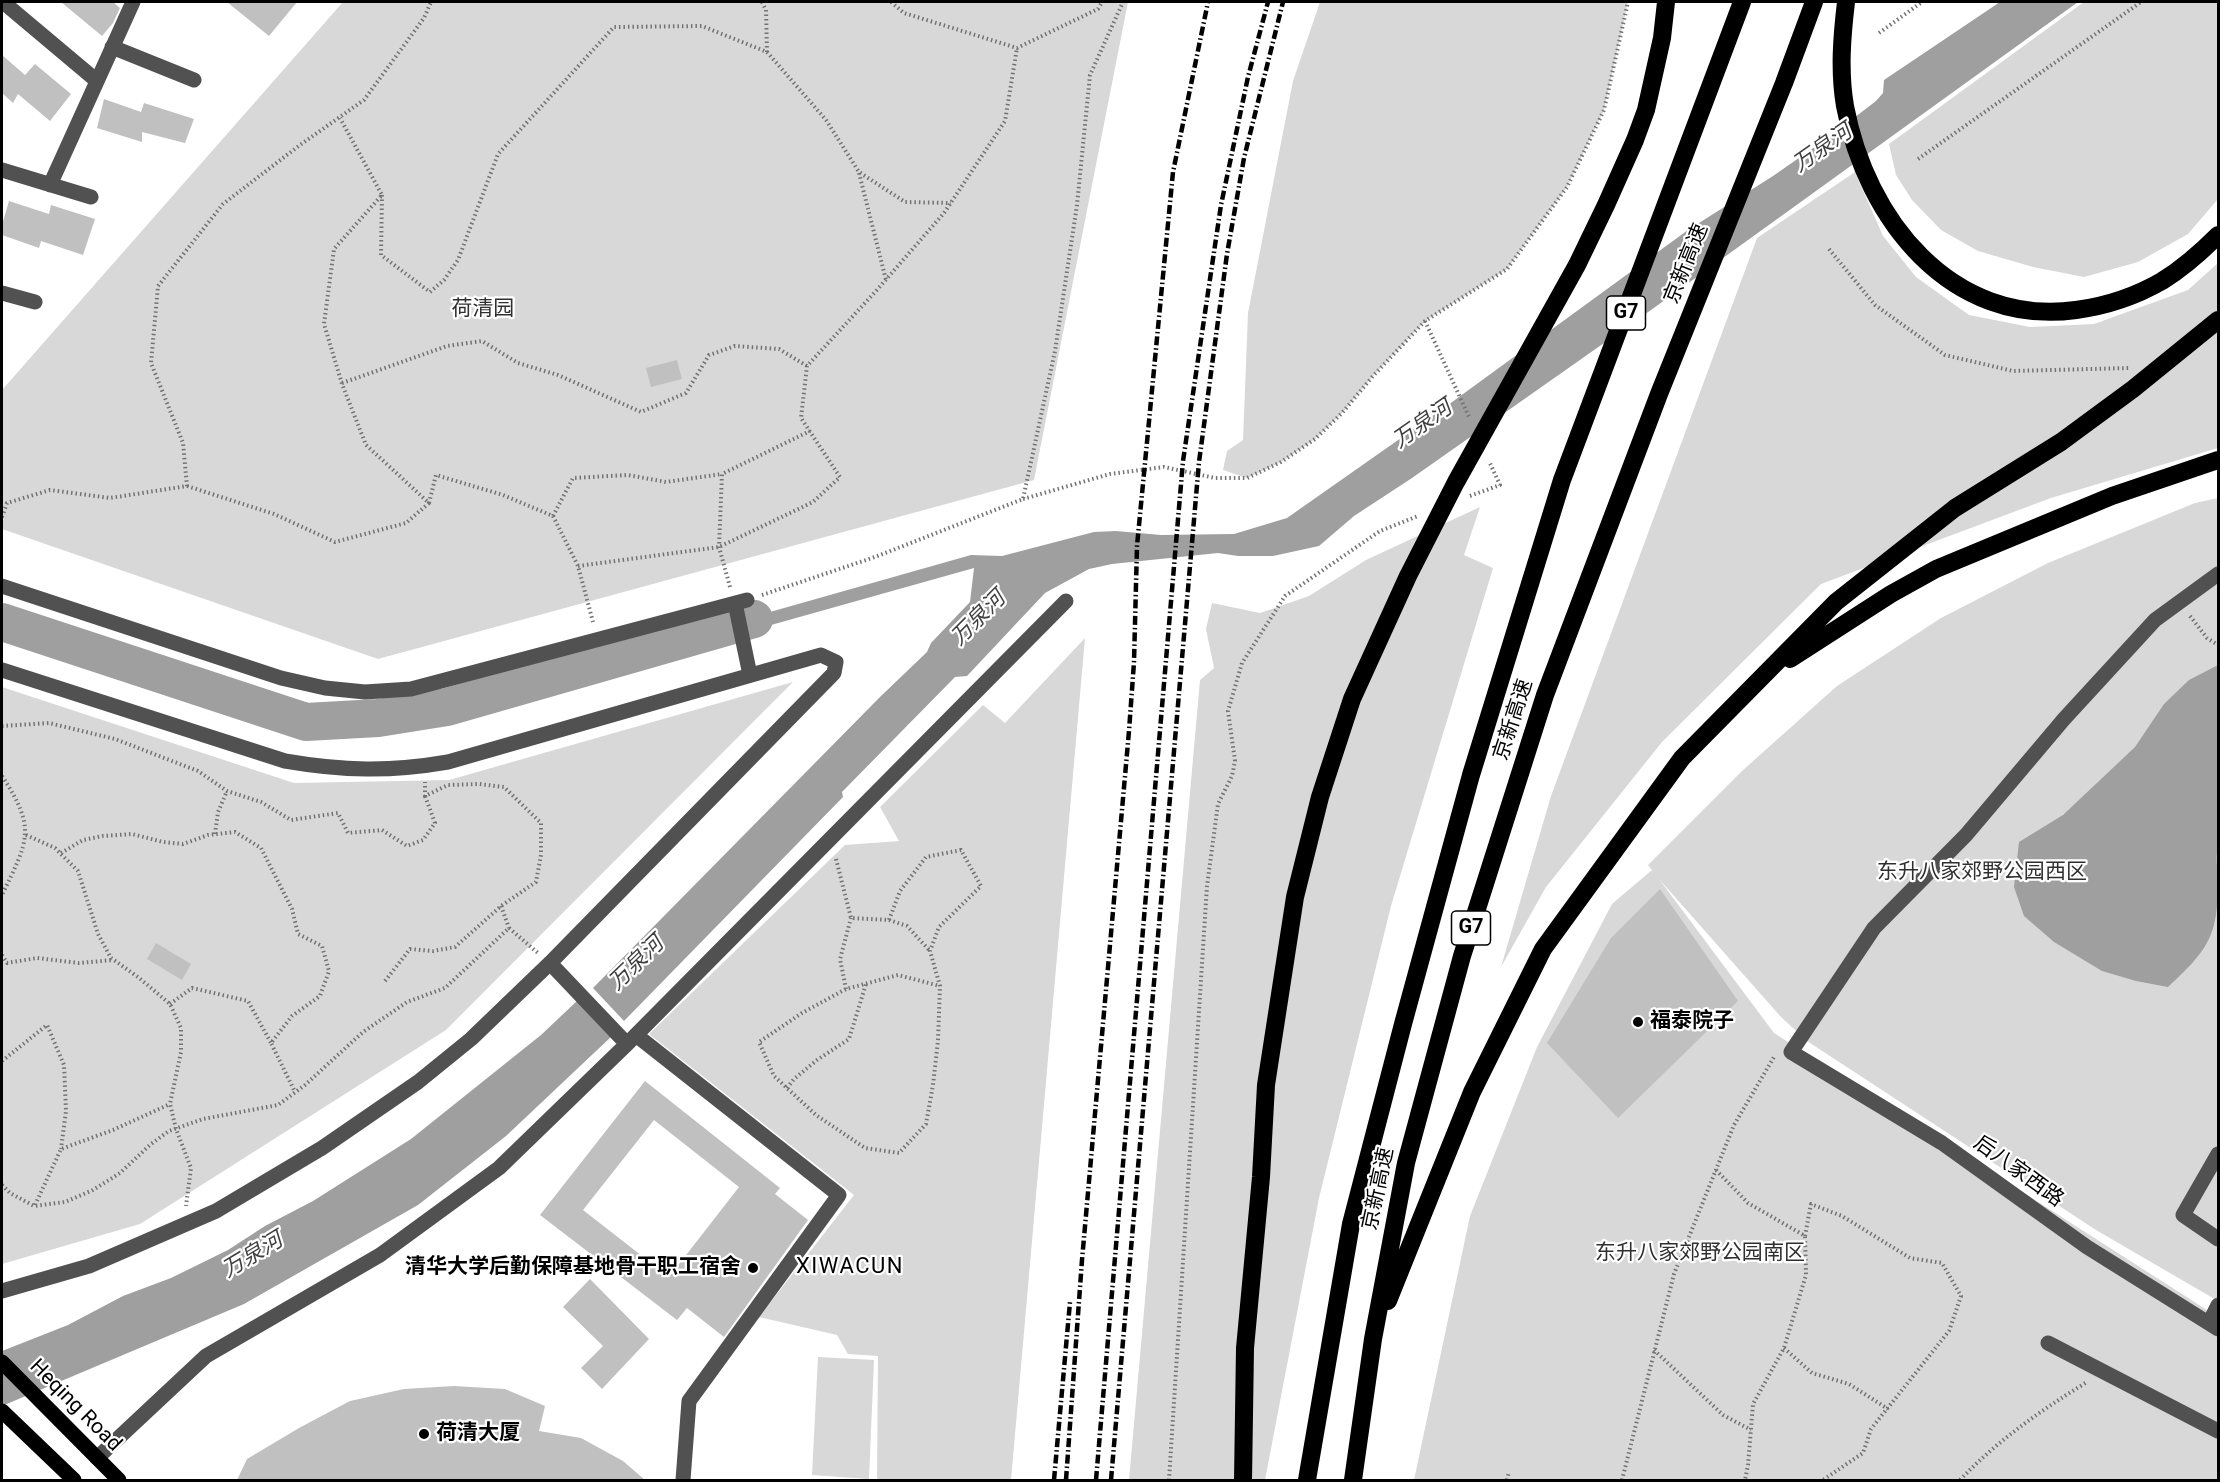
<!DOCTYPE html>
<meta charset="utf-8">
<style>
body{margin:0}
#map{position:relative;width:2220px;height:1482px;overflow:hidden;background:#fff;font-family:Roboto,sans-serif}
canvas{display:block}
.frame{position:absolute;inset:0;border:3px solid #000;pointer-events:none}
</style>
<div id="map">
<canvas width="2220" height="1482"></canvas>
<div class="frame"></div>
</div>
<script>
const g = document.querySelector('canvas').getContext('2d');
g.lineJoin = 'round';
function fill(path, color) { g.fillStyle = color; g.fill(path, 'evenodd'); }
function strokePath(path, color, width, dash) { g.strokeStyle = color; g.lineWidth = width; g.lineCap = dash ? 'butt' : 'round'; g.setLineDash(dash || []); g.stroke(path); }
function label(font, color, halo, rows, align = 'center') {
  g.font = font + ' Roboto,"Noto Sans SC",sans-serif'; g.lineWidth = 4.5; g.setLineDash([]); g.textBaseline = 'middle'; g.strokeStyle = halo; g.fillStyle = color; for (const [text, x, y, turn = 0] of rows) {
    g.save(); g.translate(x, y); g.rotate((+turn || 0) * Math.PI / 180); g.textAlign = isNaN(turn) ? turn : align; if (halo) g.strokeText(text, 0, 0); g.fillText(text, 0, 0); g.restore();
  }
}
const green = new Path2D(`
 M343 2H1128L1034 480 378 659 2 529V390Z
 M1320 2H1628L1604 110 1567 187 1507 269 1425 321 1373 376 1342 413 1315 439 1281 462 1247 478 1223 470 1227 451 1243 440 1248 313 1293 81Z
 M2084 2H2218V199L2188 234 2138 262 2084 277 2033 267 1978 251 1941 230 1912 200 1896 175 1889 144Z
 M1855 172 1883 236 1916 277 1969 315 2030 327 2094 324 2188 290 2218 263V448L2051 498 1821 584 1662 742 1546 887 1501 967 1551 796 1757 238Z
 M2218 498V1301L2096 1230 1807 1041 1781 1017 1659 879 1774 1033 2218 1317V1480H1414L1470 1216 1537 1047 1612 904 1652 870 1648 865 1742 771 1837 686 1941 618 2048 563 2195 503Z
 M1480 507 1464 555 1493 568 1391 906 1319 1198 1265 1480H1129L1200 680 1214 668 1206 629 1212 603 1260 613 1309 596 1366 560Z
 M1085 638 1011 1480H877L878 1356 848 1354 837 1335 759 1317 854 1195 649 1034 845 845 899 841 880 807 983 705 1005 723Z
 M793 682 446 1030 140 1224 2 1264V687L294 783 449 780Z
 M818 1357 874 1360 869 1479 812 1475Z`);
const water = new Path2D(`
 M2000 2H2078L1651 310 1412 478 1354 516 1319 546 1273 556H1238L1218 553 1112 564 1089 569 1045 593 967 676 955 677 842 792 843 797 624 1021 593 988 880 697 927 652 931 643 970 602 974 568 707 643 703 631 971 555 1002 556 1094 532 1116 531 1161 535 1234 534 1287 518 1448 405 1688 230 1773 176 1829 137 1876 101 1883 93 1884 80Z
 M2218 665V848C2215 856 2218 871 2218 880 2218 936 2209 949 2168 987L2136 981 2102 971 2054 942 2024 916 2014 887 2019 842 2063 815 2135 747 2164 704 2189 680Z
 M577 1001 612 1036 506 1136 418 1205 244 1304 2 1406V1351L68 1325 123 1296 171 1278 228 1250 265 1226 313 1201 411 1139 541 1035Z`);
const river = new Path2D(`
 M2 622 306 722 378 718 447 707 754 619`);
const building = new Path2D(`
 M61 2H113L120 8 113 23 102 36Z
 M227 2H297L269 36Z
 M2 55 25 75 35 64 71 94 50 121 18 94 13 103 2 93Z
 M104 99 141 112 144 103 194 119 185 143 142 132V142L97 128Z
 M9 201 49 214 51 205 95 219 83 255 41 241 39 248 2 235V225Z
 M677 360 682 379 651 387 646 368Z
 M1660 889 1738 1001 1618 1118 1547 1043 1611 938Z
 M156 943 191 964 182 980 147 959Z
 M645 1081 780 1188 775 1194 808 1220 724 1337 687 1308 677 1320 540 1215ZM654 1120 739 1187 669 1277 583 1210Z
 M590 1279 649 1339 602 1389 581 1368 603 1346 563 1307Z
 M454 1386 505 1389 545 1406 539 1431 581 1438 623 1461 645 1480H237L247 1459 299 1428 350 1401 404 1389Z`);
const path = new Path2D(`
 M762 2 766 10 767 52
 M891 2 904 13 1017 48 1098 9 1102 2
 M1879 33 1922 2
 M1918 159 2141 2
 M859 173 886 280
 M382 195 381 255 430 292 444 280 458 260 498 154 614 27 702 26 767 52 826 120 859 172 905 202 951 203
 M1829 249 1875 305 1945 355 2013 371 2129 368
 M1425 321 1470 419
 M342 383 447 346 482 341 518 363 558 375 641 412 686 393 709 355 735 346 779 349 807 366
 M187 486 274 514 335 542 406 523 429 503 366 445 342 384 324 324 334 249 382 195 340 118
 M1470 496 1500 485 1489 461
 M1023 499 1110 474 1164 467 1215 478H1247L1281 462 1315 439 1342 413 1373 376 1425 321 1507 269 1567 187 1604 110 1628 2
 M429 503 436 475 503 495 553 516 578 566 593 622
 M553 516 573 478 628 475 666 482 722 474
 M2 517 7 503 50 490 110 498 187 486 183 443 151 363 158 286 223 204 300 145 364 100 424 18 431 2
 M578 566 719 547 813 502 840 477 801 418 807 366 876 291 944 213 1005 121 1017 48
 M730 587 719 547 722 474 810 431
 M762 595 875 557 1023 499 1055 351 1077 205 1090 75 1123 2
 M2190 616 2207 638 2218 645
 M2 726 49 723 115 739 198 771 227 791 261 802 291 820 338 813 348 833 382 830 407 846 423 840 435 823 425 796
 M2 776C37 829 28 841 2 895
 M215 834 218 812 227 791
 M26 835 55 848 78 871 98 934 111 958 138 977 170 1004 181 1028V1052L170 1104 176 1129 191 1168 186 1206
 M61 853 83 840 103 836 132 834 163 842 183 844 208 835 235 832 261 848 292 909 298 934 322 946 329 971 320 996 292 1016 271 1043 295 1092
 M836 859 851 918 889 920 900 891 926 857 961 850 981 886 939 927 930 951 940 986 938 1041 933 1085 926 1124 899 1153 865 1148 816 1115 774 1076 759 1042 802 1013 846 989 898 975 940 986
 M501 906 509 928
 M889 920 907 926 930 951
 M2 955 7 963 37 958 79 963 113 960
 M385 981 410 949 433 951 455 947 501 906 536 882 541 855V823L504 787 479 784 448 785 425 796V782
 M846 989 840 959 851 918
 M170 1004 192 988 248 1001 271 1043
 M2 1061 47 1025 64 1065 66 1111 61 1149
 M787 1088 794 1079 817 1060 849 1039 866 984
 M1716 1170 1748 1203 1805 1236 1806 1275 1784 1348 1753 1404 1748 1465 1745 1480
 M2 1185 10 1193 34 1206 65 1202 93 1190 120 1173 151 1144 169 1131 203 1119 278 1105 305 1085 363 1032 407 1002 445 988 509 928 538 953
 M35 1205 61 1149 113 1130 170 1104
 M1805 1236 1811 1204 1842 1216 1910 1258 1942 1263 1961 1296 1949 1331 1871 1429 1863 1453 1823 1480
 M1784 1348 1812 1373 1849 1384 1888 1409
 M1654 1350 1723 1415 1751 1430
 M1169 1480 1207 886 1218 804 1232 776 1235 761 1228 711 1242 663 1285 596 1380 531 1418 516
 M1507 1480 1509 1472
 M1622 1480 1674 1274 1734 1125 1774 1057
 M1960 1480C1998 1440 2040 1411 2087 1382`);
const minor = new Path2D(`
 M3 2 97 81
 M112 47 194 80
 M2 170 91 197
 M50 185 133 2
 M2 293 35 302
 M2218 574 2155 620 2064 719 1966 835 1874 928 1791 1052 1942 1143 2087 1247 2218 1329
 M2 586 281 678 325 688 365 692 411 689 747 600
 M735 603 750 675
 M2 670 285 761C343 771 390 772 448 762L821 655 836 662 834 673 550 963 471 1039 418 1082 322 1148 216 1211 89 1266 2 1291
 M550 963 627 1044
 M636 1035 839 1195 689 1401 683 1480
 M2218 1154 2183 1215 2218 1239
 M2209 1323 2218 1305
 M2048 1343 2218 1431
 M97 1458 206 1356 380 1255 499 1168 627 1044 1066 601`);
const major = new Path2D(`
 M2 1362 119 1480
 M2 1411 74 1480`);
const highway = new Path2D(`
 M1846 2C1842 36 1839 71 1845 106 1866 219 1951 327 2076 310 2106 306 2136 296 2162 281 2183 268 2201 252 2218 235
 M1790 659 1891 594 1936 569 2112 496 2218 460
 M1388 1301 1472 1092 1543 949 1682 758 1836 602 1955 508 2061 442 2133 389 2218 320
 M1243 1480 1245 1348 1261 1177 1266 1085 1295 897 1320 797 1352 699 1408 576 1456 482 1577 265 1606 205 1635 140 1646 110 1662 38 1666 2
 M1307 1480 1351 1224 1403 1024 1471 775 1562 480 1742 2
 M1353 1480 1373 1339 1406 1163 1462 956 1545 695 1659 394 1784 83 1814 2`);
const rail = new Path2D(`
 M1054 1480 1070 1302
 M1066 1480 1082 1260 1129 731 1134 662 1137 546 1173 172 1208 2
 M1096 1480 1183 461 1221 205 1248 77 1268 2
 M1111 1480 1199 462 1227 254 1244 158 1283 2`);
const markers = [
 [1638,1022,6,"#000"],
 [753,1268,6,"#000"],
 [424,1434,6,"#000"]
];
const shields = [
 [1626,313,39],
 [1471,928,39]
];
const shieldNames = [
 ["G7",1626,313],
 ["G7",1471,928]
];
const streetNames = [
 ["京新高速",1687,264,-68],
 ["京新高速",1514,720,-72],
 ["后八家西路",2018,1172,36],
 ["京新高速",1379,1189,-78],
 ["Heqing Road",75,1406,45]
];
const parkNames = [
 ["荷清园",483,310],
 ["东升八家郊野公园西区",1982,873],
 ["东升八家郊野公园南区",1700,1254]
];
const poiNames = [
 ["福泰院子",1650,1022],
 ["清华大学后勤保障基地骨干职工宿舍",741,1268,"right"],
 ["荷清大厦",436,1434]
];
const waterNames = [
 ["万泉河",1823,149,-35],
 ["万泉河",1423,425,-35],
 ["万泉河",979,619,-45],
 ["万泉河",637,964,-44],
 ["万泉河",253,1256,-31]
];
const neighbourhoodNames = [
 ["XIWACUN",850,1267]
];
fill(green, '#d8d8d8');
fill(water, '#9f9f9f');
strokePath(river, '#9f9f9f', 38);
fill(building, '#c0c0c0');
strokePath(path, '#737373', 4, [1.5, 3]);
strokePath(minor, '#515151', 15);
strokePath(major, '#000', 15);
strokePath(highway, '#000', 18);
strokePath(rail, '#000', 4.5, [9, 3, 1.5, 3]);
for (const [x, y, r, color] of markers) { const dot = new Path2D(); dot.arc(x, y, r, 0, 2 * Math.PI); g.fillStyle = color; g.fill(dot); strokePath(dot, '#fff', 2); }
for (const [x, y, w] of shields) { const box = new Path2D(); box.roundRect(x - w / 2, y - 17, w, 34, 4.5); g.fillStyle = '#fff'; g.fill(box); strokePath(box, '#000', 1.5); }
label('bold 20px', '#000', null, shieldNames);
label('21px', '#000', '#fff', streetNames);
label('21px', '#2f2f2f', '#fff', parkNames);
label('bold 21px', '#000', '#fff', poiNames, 'left');
label('italic 22px', '#404040', '#fff', waterNames);
g.letterSpacing = '1.5px';
label('22px', '#000', '#fff', neighbourhoodNames);
g.letterSpacing = '0px';
</script>
